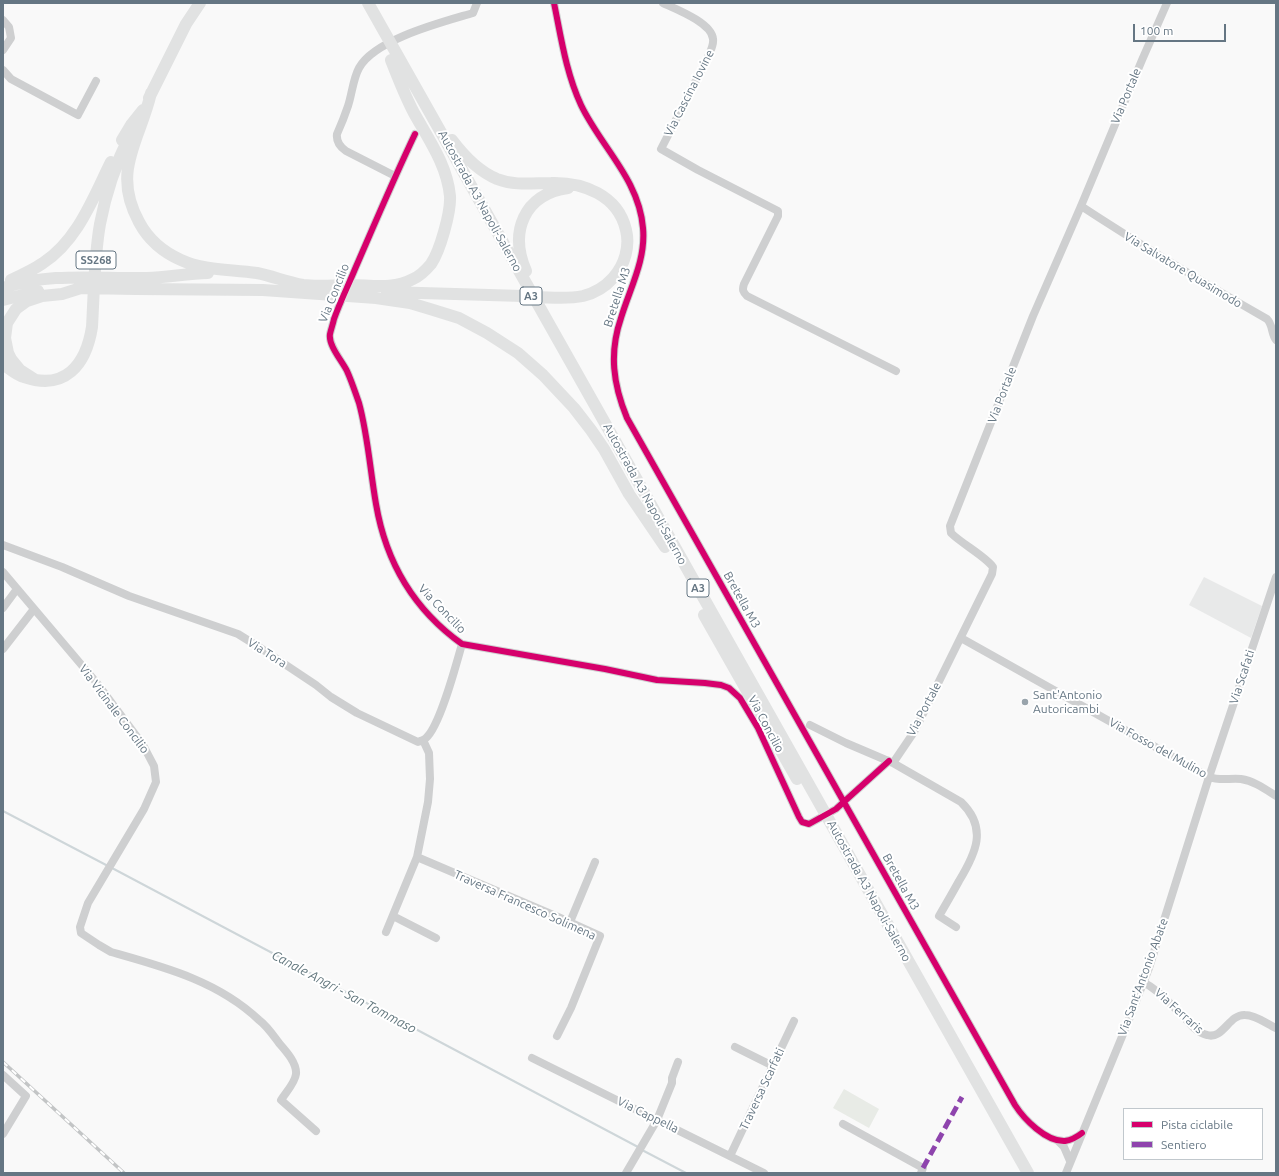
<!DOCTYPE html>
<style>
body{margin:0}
#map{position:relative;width:1279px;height:1176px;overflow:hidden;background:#f9f9f9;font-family:Ubuntu,sans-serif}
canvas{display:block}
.frame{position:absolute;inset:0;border:4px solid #657683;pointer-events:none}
.legend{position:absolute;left:1123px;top:1108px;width:140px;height:52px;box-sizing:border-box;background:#fff;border:1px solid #c1c8cd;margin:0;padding:5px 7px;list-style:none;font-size:12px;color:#657683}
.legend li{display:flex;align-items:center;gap:8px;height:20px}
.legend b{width:20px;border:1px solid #c1c8cd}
.scale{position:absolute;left:1133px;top:24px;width:93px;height:18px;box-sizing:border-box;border:2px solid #657683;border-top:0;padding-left:5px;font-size:12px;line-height:14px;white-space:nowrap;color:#657683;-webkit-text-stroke:3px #fff;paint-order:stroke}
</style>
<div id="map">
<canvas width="1279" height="1176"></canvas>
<div class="frame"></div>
<ul class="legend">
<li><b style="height:5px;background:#d6006c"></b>Pista ciclabile</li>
<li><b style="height:5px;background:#8e44ad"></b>Sentiero</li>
</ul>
<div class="scale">100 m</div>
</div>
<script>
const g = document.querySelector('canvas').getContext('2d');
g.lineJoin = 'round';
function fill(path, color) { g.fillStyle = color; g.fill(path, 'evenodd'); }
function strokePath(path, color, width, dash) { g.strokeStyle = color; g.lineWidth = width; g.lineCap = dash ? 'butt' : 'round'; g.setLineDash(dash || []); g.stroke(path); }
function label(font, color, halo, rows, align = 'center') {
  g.font = font + ' Ubuntu,sans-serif'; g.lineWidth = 4; g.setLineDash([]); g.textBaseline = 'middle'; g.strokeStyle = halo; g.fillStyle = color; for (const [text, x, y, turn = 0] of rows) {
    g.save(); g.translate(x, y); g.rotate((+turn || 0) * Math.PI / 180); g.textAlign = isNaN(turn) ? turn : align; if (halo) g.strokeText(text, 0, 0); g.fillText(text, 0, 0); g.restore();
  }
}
const built = new Path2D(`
 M1204 577 1262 606 1251 638 1189 605Z`);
const green = new Path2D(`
 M844 1089 879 1109 869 1128 833 1108Z`);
const stream = new Path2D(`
 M3 811 108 866
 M112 868 638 1147
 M642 1150 686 1173`);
const minor = new Path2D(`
 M554 3C561 37 566 73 581 105 601 147 639 179 643 228 646 260 630 288 621 318 609 353 613 384 627 418L1015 1105C1024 1119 1046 1142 1065 1141 1071 1140 1077 1137 1082 1133
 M663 3C676 9 712 23 713 39 714 45 710 52 708 57L661 149 698 170 778 211V216L744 284C742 290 743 292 747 296L896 371
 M3 20 9 27 11 38 3 50
 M3 70 11 79 78 115 96 81
 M415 134C394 178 375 223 355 269 348 286 340 302 334 319 333 324 331 329 330 334 328 345 342 361 347 371 352 382 355 392 359 403 368 436 370 470 376 504 386 563 413 609 462 644L605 669 657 680 705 683 721 685 729 688 740 698 758 728 799 817 802 822 809 824 836 809 889 761
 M395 176 346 151C340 147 336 142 337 134 341 125 345 115 348 106 352 94 353 79 359 68 375 39 443 22 473 13L477 3
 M1081 206C1142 246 1204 283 1267 319 1273 325 1271 333 1276 340
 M3 545 62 567 129 596 238 634 262 649 316 685 331 697 357 713 418 742C420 741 424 740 426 738 440 726 456 665 462 644
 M3 572 96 682 143 745 154 766 156 782 144 809 88 903 80 927 81 933 99 945 111 952C164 967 218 981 259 1020 267 1026 273 1035 279 1043 286 1051 297 1063 296 1074 295 1083 286 1092 281 1100L316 1131
 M3 608 17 589
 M961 638 1209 777C1220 781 1229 778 1241 779 1254 781 1265 789 1276 796
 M3 649 34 609
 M810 725 846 743 893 763 914 732 992 574 993 567C985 556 962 544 951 533L950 526 1033 316 1081 206 1142 60 1167 3
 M893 763 961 802C988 828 976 853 959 881 953 892 946 904 939 916L956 927
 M417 857 558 917 600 936 571 1008 557 1036
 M393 916 436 938
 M570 922 595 862
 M386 932 417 857 428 802 430 779 429 753 423 740
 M1143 982C1159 990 1170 1004 1183 1016 1189 1023 1197 1033 1207 1035 1223 1040 1229 1014 1245 1015 1256 1015 1267 1024 1276 1028
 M735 1047 773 1066
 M532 1058 764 1173
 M3 1075 26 1096 3 1134
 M843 1124 923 1168 921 1173
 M1057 1140 1064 1147 1070 1161
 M730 1156 794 1021
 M626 1173 657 1120 672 1083V1078L678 1062
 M1066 1173 1128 1022 1149 968 1209 777 1276 577`);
const highway = new Path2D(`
 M368 3 1028 1173
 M151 93C140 141 111 171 139 222 148 239 163 252 181 260 205 271 231 269 257 273 272 276 287 282 303 285 319 287 334 285 350 285 371 285 393 290 413 279 420 276 426 270 431 264 440 251 451 212 450 196 447 165 429 140 414 113 405 96 398 78 391 60
 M149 98 186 24 200 3
 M122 140 131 125 143 110
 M526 271C509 232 524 194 568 188
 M11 280C22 275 33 270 43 263 78 240 93 198 111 162
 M3 288C50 272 98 279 147 278 167 278 187 273 208 273
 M387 292C432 293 477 295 523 296 541 297 565 300 583 296 595 293 605 287 613 278 625 265 630 246 626 230 618 195 583 182 551 183 533 183 515 186 497 179 478 171 464 156 452 140
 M3 300 38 291
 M3 364C10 369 16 375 24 377 65 391 86 365 92 327 94 293 94 258 100 224 106 192 116 163 130 135
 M34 379 20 370 11 359 8 353 5 338 7 323 16 309 27 301 42 296 62 294 81 288 136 289 263 290 376 298 410 303 430 309 459 318 487 333 518 353 543 375 574 408 591 430 604 449 629 494 665 547
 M704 615 797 779`);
const rail = new Path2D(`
 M3 1062 124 1173`);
const quiet = new Path2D(`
 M923 1168 962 1097`);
const cycleway = new Path2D(`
 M554 3C561 37 566 73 581 105 601 147 639 179 643 228 646 260 630 288 621 318 609 353 613 384 627 418L1015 1105C1024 1119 1046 1142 1065 1141 1071 1140 1077 1137 1082 1133
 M415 134C394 178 375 223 355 269 348 286 340 302 334 319 333 324 331 329 330 334 328 345 342 361 347 371 352 382 355 392 359 403 368 436 370 470 376 504 386 563 413 609 462 644L605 669 657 680 705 683 721 685 729 688 740 698 758 728 799 817 802 822 809 824 836 809 889 761`);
const markers = [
 [1025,702,4,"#99a4ac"]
];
const shields = [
 [96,260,40],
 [531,296,22],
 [698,588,22]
];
const shieldNames = [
 ["SS268",96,260],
 ["A3",531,296],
 ["A3",698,588]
];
const streetNames = [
 ["Via Cascina Iovine",689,93,-63],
 ["Via Portale",1126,96,-67],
 ["Autostrada A3 Napoli-Salerno",480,201,61],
 ["Via Salvatore Quasimodo",1183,270,31],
 ["Via Concilio",334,293,-68],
 ["Bretella M3",617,297,-72],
 ["Via Portale",1002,395,-69],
 ["Autostrada A3 Napoli-Salerno",645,494,61],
 ["Bretella M3",742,600,61],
 ["Via Concilio",442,609,46],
 ["Via Tora",267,653,32],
 ["Via Scafati",1242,677,-72],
 ["Via Vicinale Concilio",114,709,53],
 ["Via Portale",924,709,-62],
 ["Via Concilio",766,724,62],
 ["Via Fosso del Mulino",1158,748,29],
 ["Bretella M3",901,882,61],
 ["Autostrada A3 Napoli-Salerno",869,891,61],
 ["Traversa Francesco Solimena",525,905,24],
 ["Via Sant'Antonio Abate",1143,977,-70],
 ["Via Ferraris",1179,1011,42],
 ["Traversa Scarfati",762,1089,-65],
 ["Via Cappella",648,1115,26]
];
const poiNames = [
 ["Sant'Antonio",1033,695],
 ["Autoricambi",1033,709]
];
const waterNames = [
 ["Canale Angri - San Tommaso",344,992,28]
];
fill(built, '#e8e9e9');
fill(green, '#e8ebe6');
strokePath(stream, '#ced6d9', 2);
strokePath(minor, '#cecfd0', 8);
strokePath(highway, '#e1e2e2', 12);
strokePath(rail, '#c3c5c6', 3.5);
strokePath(rail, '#fff', 2, [6]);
strokePath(quiet, '#8e44ad', 5, [10, 5]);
strokePath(cycleway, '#d6006c', 6);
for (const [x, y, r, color] of markers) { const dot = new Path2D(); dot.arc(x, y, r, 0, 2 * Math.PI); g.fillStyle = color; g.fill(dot); strokePath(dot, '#fff', 1.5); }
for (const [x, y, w] of shields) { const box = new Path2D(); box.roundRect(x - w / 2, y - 9, w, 18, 3); g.fillStyle = '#fff'; g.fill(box); strokePath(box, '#657683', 1); }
label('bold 11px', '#657683', null, shieldNames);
label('12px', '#657683', '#fff', streetNames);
label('12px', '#657683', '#fff', poiNames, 'left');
label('italic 13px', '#60757c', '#fff', waterNames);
</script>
